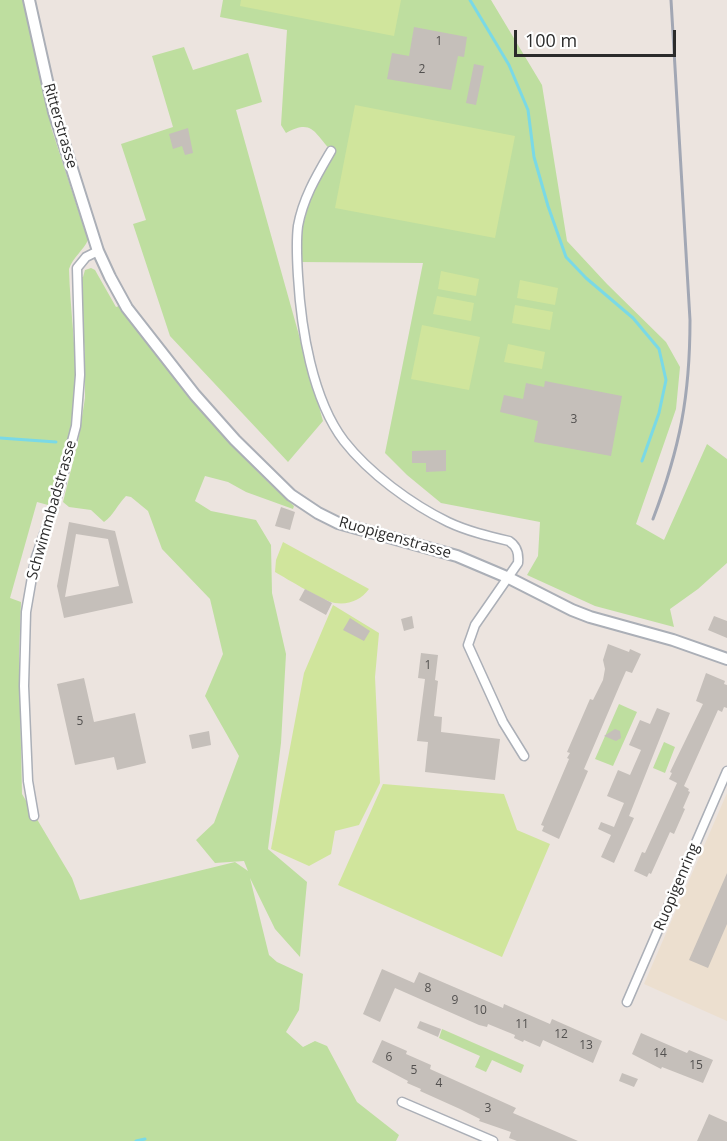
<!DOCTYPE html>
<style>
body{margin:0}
#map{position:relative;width:727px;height:1141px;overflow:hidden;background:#ece4df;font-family:"Open Sans",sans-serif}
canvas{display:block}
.scale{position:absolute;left:514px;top:30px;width:162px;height:27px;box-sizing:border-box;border:3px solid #2b2b2b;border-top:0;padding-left:8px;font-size:18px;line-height:21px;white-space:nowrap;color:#2b2b2b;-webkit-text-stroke:4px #fff;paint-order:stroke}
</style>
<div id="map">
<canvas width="727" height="1141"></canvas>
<div class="scale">100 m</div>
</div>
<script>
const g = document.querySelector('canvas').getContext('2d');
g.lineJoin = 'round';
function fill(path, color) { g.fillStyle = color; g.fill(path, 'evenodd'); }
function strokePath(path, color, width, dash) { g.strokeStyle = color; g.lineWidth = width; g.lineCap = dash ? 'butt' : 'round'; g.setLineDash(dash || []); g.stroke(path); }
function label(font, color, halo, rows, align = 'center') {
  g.font = font + ' "Open Sans",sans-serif'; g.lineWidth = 5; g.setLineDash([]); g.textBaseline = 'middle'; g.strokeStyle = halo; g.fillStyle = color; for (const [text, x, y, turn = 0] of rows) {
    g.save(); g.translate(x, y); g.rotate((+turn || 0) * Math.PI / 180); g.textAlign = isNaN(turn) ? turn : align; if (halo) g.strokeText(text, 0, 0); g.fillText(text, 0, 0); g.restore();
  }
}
const education = new Path2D(`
 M727 793V1021L644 984Z`);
const green = new Path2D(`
 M0 0H29L54 112 51 127 88 240C83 251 73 257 69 269 70 310 77 352 75 393 73 432 61 469 48 505L37 502 10 598 21 602 19 656 22 794 72 878 80 900 235 862 248 871 244 861 215 863 196 840 214 823 239 756 205 696 223 654 210 599 162 549 148 511 131 497 126 496C117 505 114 515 104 522L91 510 69 507 63 502 78 442 85 398V358L80 277H83L85 270 91 268 95 270 116 307 119 306C172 378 227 446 294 506L293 509 246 492 228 482 205 476 195 501 211 511 256 520 271 545 272 593 286 654 281 743 268 849 307 882 300 957 275 929 250 878 269 955 277 962 303 974 299 1010 286 1032 303 1047 315 1041 327 1046 357 1102 399 1135 396 1141H0Z
 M223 0H491L542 85 567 241 607 284 666 342 680 367 676 409 636 524 664 540 707 444 727 459V563L698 589 670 609 674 627 595 606 527 575 538 556 540 522 441 503 407 475 385 453 423 263 300 262C299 218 314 190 333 152 315 136 314 117 286 133L281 125 287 30 220 17Z
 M184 47 193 70 248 53 262 102 236 110 323 421 288 462 170 336 133 224 146 220 121 144 173 127 152 56Z
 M619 704 637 712 613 766 595 759Z
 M664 742 675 747 665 773 653 768Z
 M442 1029 524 1065 521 1073 492 1060 486 1072 475 1067 480 1056 439 1038Z`);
const pitch = new Path2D(`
 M241 0H401L394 36 240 6Z
 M355 105 515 136 495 238 335 208Z
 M441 271 479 279 476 296 438 289Z
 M520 280 558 288 555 305 517 298Z
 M437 296 474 303 471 321 433 314Z
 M515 305 553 312 550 330 512 323Z
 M422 325 480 337 469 390 411 379Z
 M508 344 545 352 542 369 504 362Z
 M283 542 369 589C361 600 349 605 335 603 325 602 287 579 275 572L276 560Z
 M333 605 379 633 375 677 380 783 359 825 335 831 331 854 309 866 271 849 304 673Z
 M383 784 504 794 517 830 550 844 502 957 338 885Z`);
const stream = new Path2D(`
 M470 0 509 65 528 110 534 157 548 206 566 257 586 278 633 318 659 349 666 380 659 413 642 461
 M0 438 56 442
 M136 1141 145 1139`);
const building = new Path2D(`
 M414 27 467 37 464 57 458 56 451 90 387 79 392 53 409 56Z
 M474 64 484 66 476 105 466 103Z
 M188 128 193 153 185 155 182 146 173 149 169 134Z
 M545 381 622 396 611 456 534 442 538 421 500 412 504 395 523 399 526 383 544 387Z
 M446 450V471L426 472V463H412V451Z
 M281 507 295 512 290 530 275 526Z
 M69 522 115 531 133 603 64 618 57 586ZM76 534 108 539 119 586 65 597Z
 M305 589 332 603 326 615 299 600Z
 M412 616 414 628 404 631 401 619Z
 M714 616 727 621V638L708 630Z
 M350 618 370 631 364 641 343 630Z
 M608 644 629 652 630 649 641 654 632 673 626 671 619 687 584 769 588 771 559 839 542 831 544 826 541 825 569 759 567 758 570 753 567 752 590 699 593 700 603 680 605 669 603 660Z
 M421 653 438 655 435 680 438 681 434 716 442 717 441 732 500 739 495 780 425 772 428 742 417 741 425 679 418 678Z
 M706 673 725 681 724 684 727 685V708L724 707 722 712 718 710 684 786 689 789 688 791 690 792 683 808 685 809 674 834 670 832 651 874 649 873 647 877 634 871 642 852 645 853 677 783 669 779 672 773 670 772 703 704 696 701Z
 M84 678 94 722 135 713 146 763 117 770 114 757 75 765 57 684Z
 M657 708 670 713 629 816 634 818 614 863 601 857 611 835 598 829 601 822 614 827 624 803 607 796 618 770 630 775 641 750 629 745 640 720 650 724Z
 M615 729 620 731 621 738 616 741 604 736Z
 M209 731 211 745 192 749 189 735Z
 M727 873V924L708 968 689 960Z
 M382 969 414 983 419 972 503 1008 504 1004 550 1024 552 1019 602 1041 593 1063 543 1040 540 1047 524 1040 523 1042 514 1038 515 1035 488 1024 487 1027 479 1025 395 988 380 1022 363 1014Z
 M420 1021 441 1029 438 1037 417 1028Z
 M641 1033 687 1053 689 1050 713 1060 703 1083 662 1067 661 1069 632 1054Z
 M382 1040 407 1051 406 1054 431 1065 430 1069 516 1108 513 1113 578 1141H517L509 1138 511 1132 479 1121 480 1119 460 1109 420 1091 421 1089 407 1083 408 1081 372 1062Z
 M622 1073 638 1079 634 1087 619 1081Z
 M709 1114 727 1122V1141H697Z`);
const minor = new Path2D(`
 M331 151C317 175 303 198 298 226 296 242 297 260 298 276 301 328 312 399 344 441 369 473 411 504 448 522 467 531 488 536 509 541 517 546 519 553 518 563L475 625 468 645 503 722 524 756
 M34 816 28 781 24 686 26 612 35 560 59 491 76 426 80 375 77 268 86 257 98 251
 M627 1002 727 771
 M402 1102 493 1141`);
const tertiary = new Path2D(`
 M29 0 54 112 98 251 110 277 127 308 195 395 235 440 291 495 318 513 338 523 457 556 509 578 572 610 590 617 673 640 727 659`);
const rail = new Path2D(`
 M653 519C680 448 690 396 690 320L671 0`);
const numberNames = [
 ["1",439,42],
 ["2",422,70],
 ["3",574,420],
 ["1",428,666],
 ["5",80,722],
 ["8",428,989],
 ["9",455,1001],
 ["10",480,1011],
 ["11",522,1025],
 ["12",561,1035],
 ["13",586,1046],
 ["14",660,1054],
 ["6",389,1058],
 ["15",696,1066],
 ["5",414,1071],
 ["4",439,1084],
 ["3",488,1109]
];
const streetNames = [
 ["Ritterstrasse",60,126,74],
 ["Schwimmbadstrasse",52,510,-74],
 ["Ruopigenstrasse",395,538,16],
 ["Ruopigenring",677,887,-67]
];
fill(education, '#ecdfcf');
fill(green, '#bede9f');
fill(pitch, '#d0e59c');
strokePath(stream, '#7ad9e6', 3);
fill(building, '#c5bfba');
strokePath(minor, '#abafb7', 11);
strokePath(tertiary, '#abafb7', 14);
strokePath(minor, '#fff', 8);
strokePath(tertiary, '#fff', 10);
strokePath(rail, '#a2a7b4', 3);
label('12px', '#52504f', null, numberNames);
label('15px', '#2b2b2b', '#fff', streetNames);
</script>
